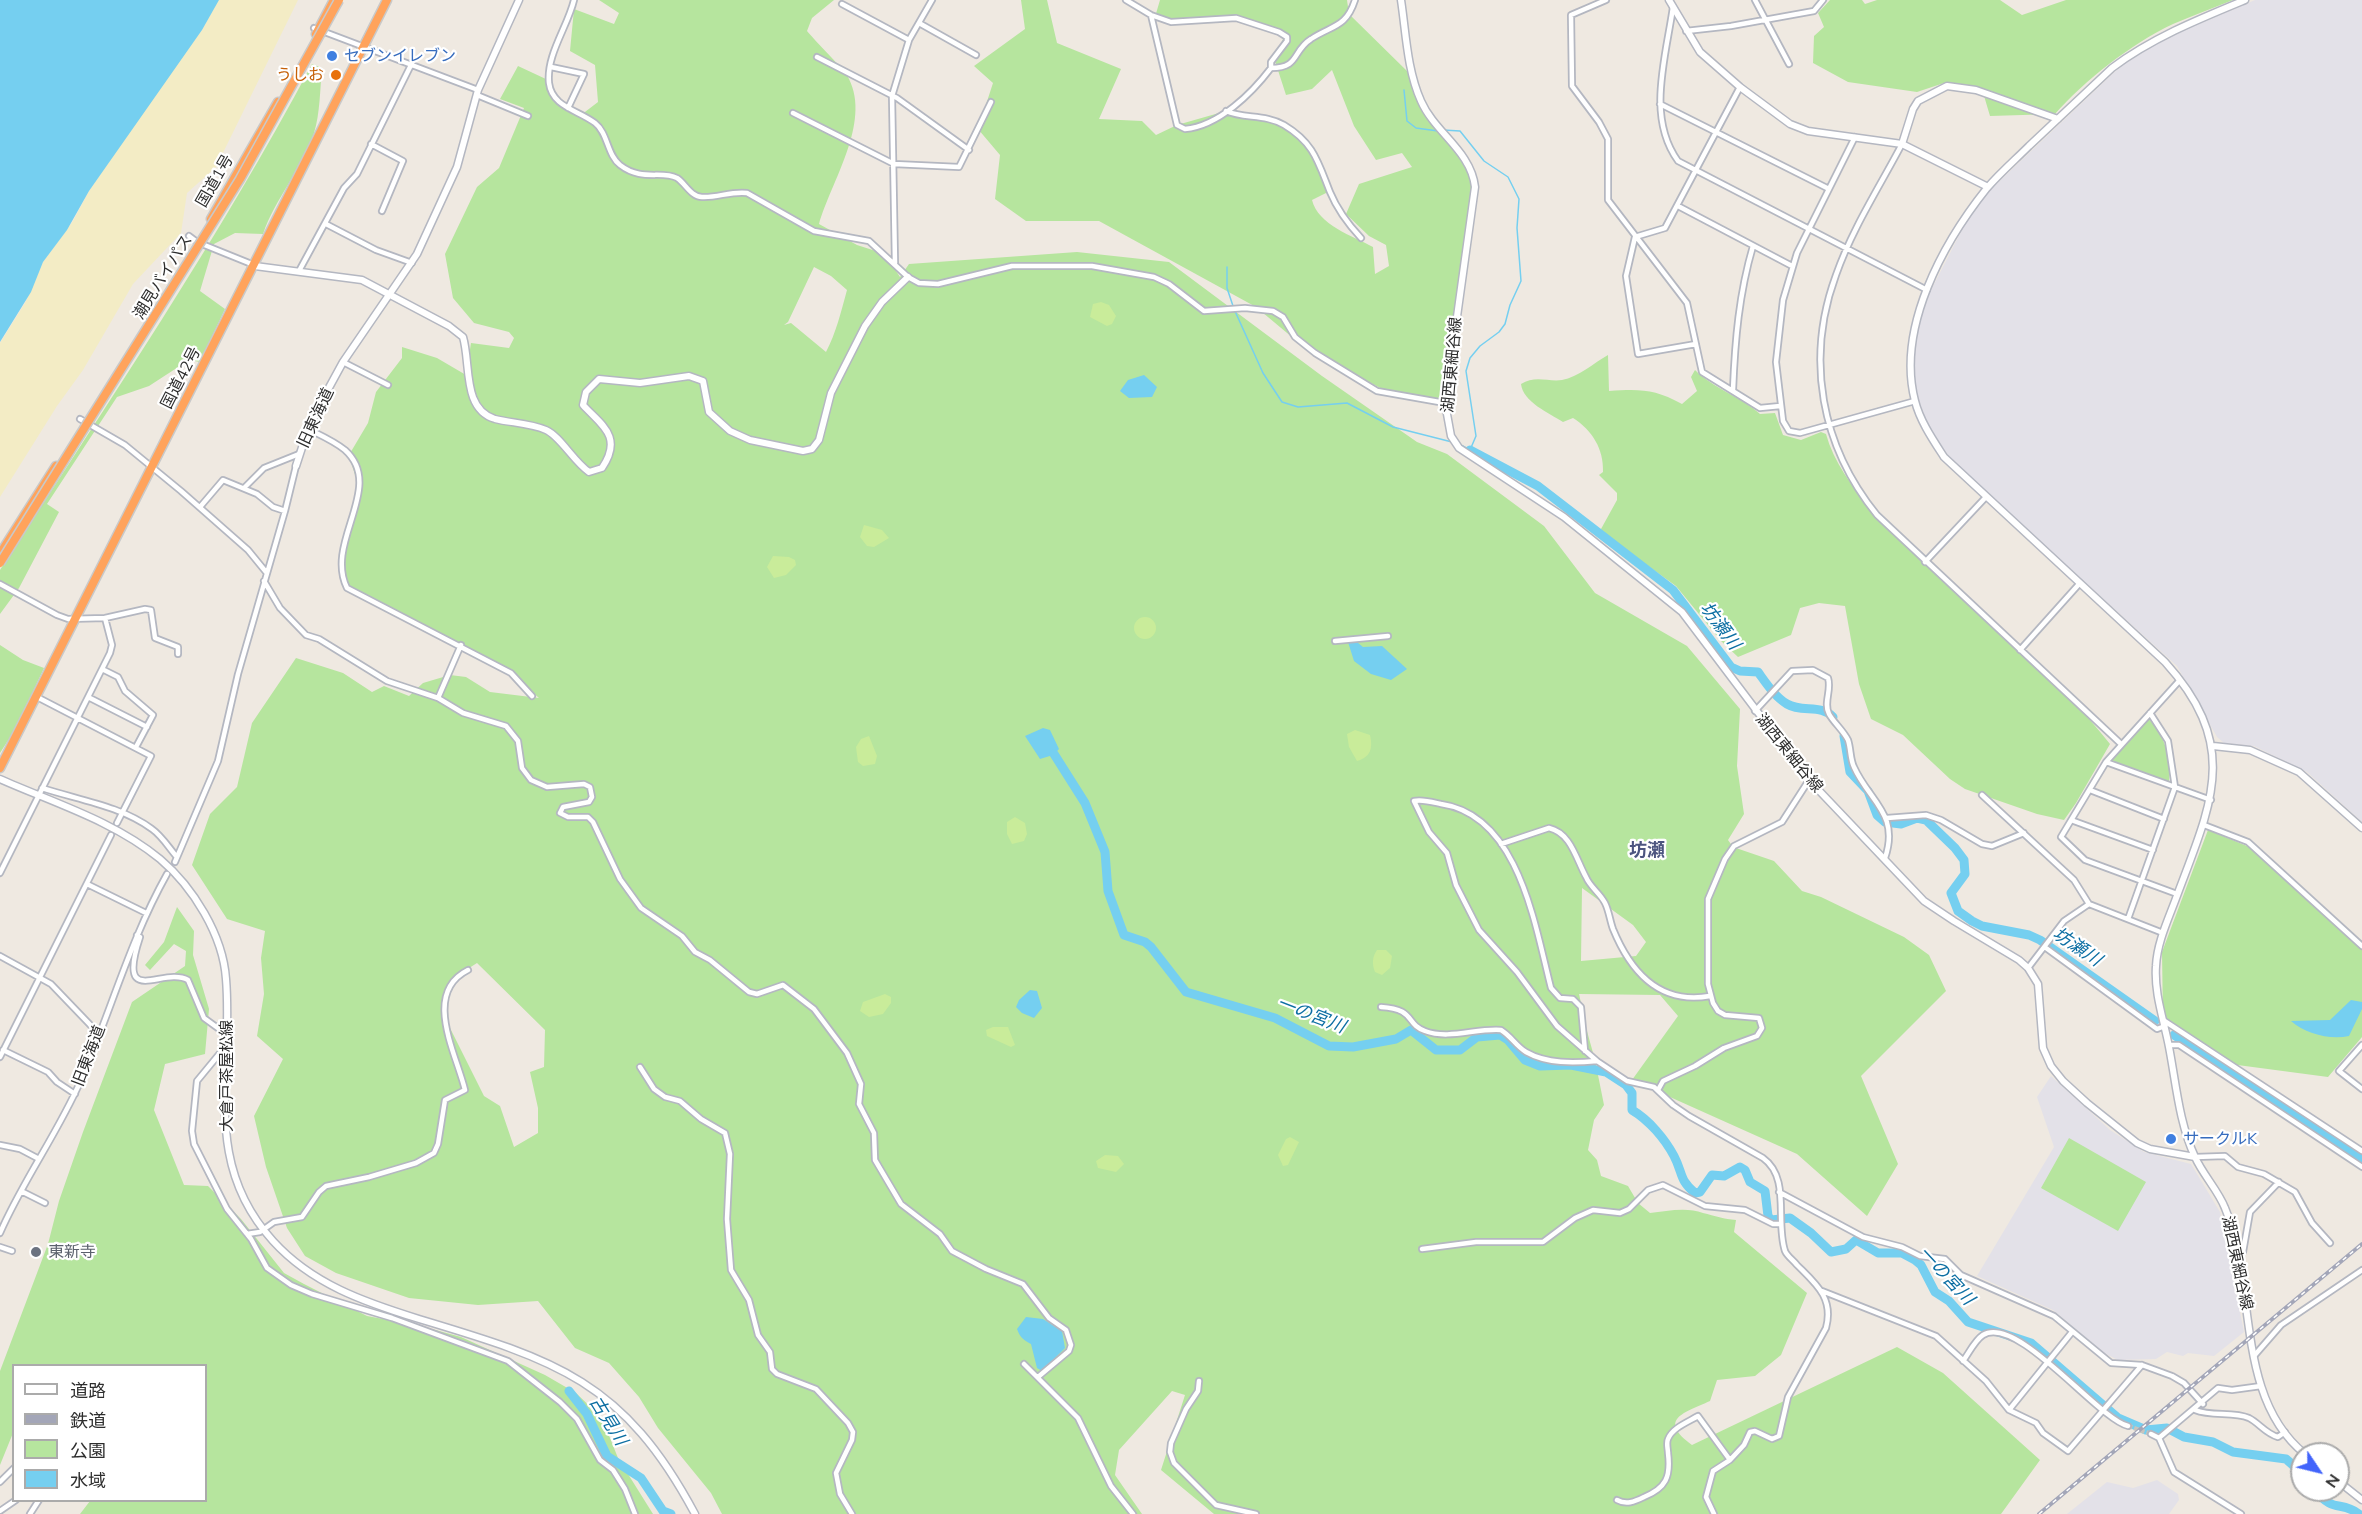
<!DOCTYPE html>
<meta charset="utf-8">
<style>
body{margin:0}
#map{position:relative;width:2362px;height:1514px;overflow:hidden;background:#efe9e1;font-family:Mulish,"Noto Sans JP",sans-serif}
canvas{display:block}
.legend{position:absolute;left:12px;top:1364px;width:195px;height:138px;box-sizing:border-box;background:#fff;border:2px solid #ababab;margin:0;padding:8px 10px;list-style:none;font-size:18px;color:#2e2e2e}
.legend li{display:flex;align-items:center;gap:12px;height:30px}
.legend b{width:30px;border:2px solid #ababab}
.north{position:absolute;left:2290px;top:1442px;width:60px;height:60px;box-sizing:border-box;background:#fff;border:2px solid #ababab;border-radius:50%;rotate:125deg;font-size:16px;font-weight:700;line-height:24px;text-align:center;color:#2e2e2e}
.north::after{content:'';display:block;margin:auto;width:21px;height:27px;background:#4264fb;clip-path:polygon(50% 0,100% 100%,50% 72%,0 100%)}
</style>
<div id="map">
<canvas width="2362" height="1514"></canvas>
<ul class="legend">
<li><b style="height:8px;background:#fff"></b>道路</li>
<li><b style="height:8px;background:#a3a6b8"></b>鉄道</li>
<li><b style="height:16px;background:#b6e59e"></b>公園</li>
<li><b style="height:16px;background:#75cff0"></b>水域</li>
</ul>
<div class="north">N</div>
</div>
<script>
const g = document.querySelector('canvas').getContext('2d');
g.lineJoin = 'round';
function fill(path, color) { g.fillStyle = color; g.fill(path, 'evenodd'); }
function strokePath(path, color, width, dash) { g.strokeStyle = color; g.lineWidth = width; g.lineCap = dash ? 'butt' : 'round'; g.setLineDash(dash || []); g.stroke(path); }
function label(font, color, halo, rows, align = 'center') {
  g.font = font + ' Mulish,"Noto Sans JP",sans-serif'; g.lineWidth = 4.5; g.setLineDash([]); g.textBaseline = 'middle'; g.strokeStyle = halo; g.fillStyle = color; for (const [text, x, y, turn = 0] of rows) {
    g.save(); g.translate(x, y); g.rotate((+turn || 0) * Math.PI / 180); g.textAlign = isNaN(turn) ? turn : align; if (halo) g.strokeText(text, 0, 0); g.fillText(text, 0, 0); g.restore();
  }
}
const industrial = new Path2D(`
 M2255 0H2362V822L2307 772 2254 746 2224 743 2217 737 2177 666 1954 463 1930 431 1917 395 1913 362 1915 331 1927 298 1965 224 1988 192 2122 65 2159 41Z
 M2051 1076 2110 1130 2144 1152 2191 1164 2220 1212 2244 1332 2214 1356 2188 1353 2183 1356 2167 1352 2156 1359 2118 1360 2104 1353 2053 1310 1977 1276 2054 1147 2037 1097Z
 M2157 1480 2178 1494 2179 1500 2169 1514H2067L2107 1482 2133 1488Z`);
const green = new Path2D(`
 M599 0H834L812 18 807 31C816 42 845 70 849 79 871 123 831 182 819 224L857 245 885 254 900 277 909 264 1077 252 1169 262 1322 376 1417 442 1447 454 1544 526 1595 593 1687 646 1740 709 1737 766 1744 814 1728 840 1733 847 1774 861 1802 891 1821 897 1904 937 1929 955 1946 991 1861 1076 1898 1164 1867 1216 1797 1154 1632 1080 1678 1016 1660 995 1579 994 1581 1003 1576 1001 1580 1006 1595 1060 1604 1105 1594 1120 1588 1150 1597 1160 1601 1176 1628 1186 1638 1203 1650 1213C1667 1211 1687 1207 1703 1213 1715 1216 1724 1219 1736 1220L1734 1232 1807 1293 1781 1355 1755 1376 1717 1380 1710 1401C1684 1413 1657 1419 1692 1445L1897 1347 1943 1373 2040 1460 2001 1514H1214L1161 1470 1185 1395 1172 1391 1119 1450 1115 1475 1142 1514H722L711 1493 658 1428 639 1397 609 1363 575 1348 538 1301 478 1305 409 1298 336 1273 305 1256 287 1228 266 1167 254 1116 283 1059 257 1036 264 994 261 958 265 931 227 919 192 865 210 814 237 787 252 723 296 658 343 673 372 692 384 686 409 696 423 683 450 675 466 677 490 692 539 698 511 673 351 592 341 576 359 488 349 455 368 423 376 392 402 358V347L437 358 466 375 471 343 509 348 514 338 509 332 474 323 453 298 445 254 477 187 499 168 524 108 500 99 518 66 548 80 560 104 581 115 598 102 595 65 570 51 574 9 614 24 619 13ZM814 267 831 276 847 290C841 312 836 333 826 352L791 323 784 325 788 322ZM1582 888 1633 925 1646 942 1636 956 1581 961ZM477 963 545 1030 544 1067 530 1072 538 1108V1133L514 1147 500 1106 484 1096 444 1016 455 977Z
 M1021 0H1047L1057 43 1121 69 1099 119 1142 121 1156 135 1177 125 1226 111 1279 123 1312 149 1330 191 1312 200C1318 225 1353 236 1373 247L1375 274 1389 266 1386 245 1369 236 1346 214 1359 184 1412 167 1402 153 1376 160 1354 126 1332 70 1312 89 1286 95 1274 58 1285 35C1250 11 1238 24 1203 22 1187 21 1171 19 1155 17L1160 0H1347L1349 14 1407 71 1421 101 1453 145 1475 182 1446 400 1386 391 1305 348 1256 307 1099 221H1026L995 199 1000 155 978 129 993 83 974 66 1025 29Z
 M1830 0H1862L1865 4 1877 0H2000L2022 15 2066 0H2233C2213 8 2192 16 2173 24 2132 43 2084 81 2055 114L1990 116 1982 89 1947 82 1917 92 1848 82 1813 63 1814 36 1824 27 1818 13Z
 M312 64 322 68C320 89 320 114 314 133 302 169 275 199 263 234L235 233 214 244 200 291 225 309 200 362 189 360 149 386 117 397 47 504 59 512 19 588 0 614V570C107 404 219 239 312 64Z
 M1608 355 1609 391C1641 389 1654 389 1682 404L1697 391 1691 377 1695 370C1714 389 1740 396 1760 414L1775 413 1783 435 1801 440 1821 432 1826 434C1841 489 1899 536 1940 574 1998 628 2060 681 2110 744L2076 803 2064 820 2037 814 1965 789 1950 779 1903 735 1871 719 1859 684 1845 606 1819 603 1800 608 1791 635 1738 657 1721 641 1676 586 1605 535 1601 529 1617 500V493L1599 475 1603 472C1604 449 1592 430 1573 418L1563 422C1549 413 1523 402 1521 384 1535 375 1548 382 1562 380 1578 377 1594 363 1608 355Z
 M0 645 23 660 44 668 16 728 0 753Z
 M2149 719C2165 737 2172 758 2169 782L2110 761Z
 M2208 830 2259 851 2362 944V1037L2328 1077 2230 1064 2163 1020 2162 952Z
 M177 907 194 931 193 955 209 1009 205 1054 165 1064 154 1110 184 1185 208 1186 241 1219 284 1273 304 1284 367 1316 421 1326 461 1337 545 1375 576 1393 602 1418 618 1458 653 1514H80L90 1501 206 1500V1366H14L13 1433 0 1465V1371L48 1244 59 1201 83 1132 132 1002 185 966 186 951 174 944 150 970 145 965 164 942Z
 M2069 1138 2146 1182 2118 1231 2041 1188Z`);
const sand = new Path2D(`
 M218 0H298L216 167 187 193 181 233 133 284 83 370 57 406 0 497V343L25 303 43 262 73 221 89 191 172 69 202 30Z`);
const pitch = new Path2D(`
 M1101 302 1109 305 1116 316 1112 324 1107 326 1090 317 1093 304Z
 M864 525 882 530 889 538 874 547 867 546 860 537Z
 M773 556 789 557 795 560 796 565 786 575 774 578 767 567Z
 M1134 628a11 11 0 1 1 22 0a11 11 0 1 1-22 0Z
 M1355 730 1370 735C1373 748 1371 757 1357 761L1349 747 1347 734Z
 M869 736 877 756 875 764 863 766 858 762 856 747 861 739Z
 M1015 817 1025 823 1027 834 1024 841 1012 844 1007 834V822Z
 M1377 950H1386L1392 956 1390 968 1382 975 1375 972C1372 964 1372 957 1377 950Z
 M885 994 891 997V1003L883 1014 869 1017 860 1011 863 1002Z
 M993 1027H1008L1015 1045 1011 1047 987 1036 986 1030Z
 M1290 1137 1299 1142 1288 1165 1283 1166 1278 1155 1286 1139Z
 M1105 1155 1118 1156 1124 1164 1116 1172 1098 1168 1096 1161Z`);
const water = new Path2D(`
 M0 0H219L202 30 89 191 67 230 43 262 31 292 0 342Z
 M1144 375 1157 387 1152 397 1129 398 1120 391 1128 380Z
 M1352 638 1363 647 1382 646 1407 669 1391 680 1371 674 1354 661 1348 642Z
 M1043 728 1050 730 1059 749 1053 755 1040 759 1025 736Z
 M1030 990 1037 991 1042 1008 1034 1018 1022 1013 1016 1007 1019 1000Z
 M2351 1000 2362 1002V1009L2349 1036C2330 1040 2306 1034 2291 1021L2330 1020Z
 M1026 1317 1043 1319 1062 1331 1065 1348 1042 1371 1037 1368 1031 1344C1023 1340 1020 1337 1017 1329Z`);
const stream = new Path2D(`
 M1404 90 1407 121 1416 128 1438 131
 M1443 130 1460 131 1484 161 1508 177 1519 199 1517 228 1521 281 1510 305 1505 324 1499 332 1480 346 1470 358 1466 371 1476 436 1470 450 1459 444
 M1227 267V288L1234 309 1263 373 1282 402 1298 407 1347 403 1393 427 1452 442`);
const river = new Path2D(`
 M1470 450 1538 486 1673 590 1731 667 1740 671 1758 672C1766 683 1775 697 1787 704 1802 713 1821 704 1833 717
 M1844 736 1850 772 1868 791 1877 815 1885 822 1901 824 1917 818 1926 820 1955 848 1964 860 1965 874 1951 893 1958 911 1972 921 1982 926 2029 935 2040 940 2155 1021
 M1054 754 1085 803 1105 852 1108 891 1124 935 1145 942 1151 947 1186 992 1275 1018 1329 1046 1353 1047 1396 1039 1411 1030 1436 1050H1460L1477 1037 1500 1035 1508 1040 1525 1060 1540 1066 1571 1065 1606 1072 1626 1085 1632 1093V1110C1649 1120 1665 1139 1674 1156 1683 1173 1679 1180 1695 1193L1700 1192 1712 1175 1724 1176 1740 1167 1745 1170 1750 1182 1765 1191 1768 1216 1771 1220 1790 1218 1811 1233 1831 1252 1846 1249 1856 1240 1878 1253H1902L1915 1260 1921 1265 1935 1292 1949 1301 1968 1322 2031 1343 2118 1418 2146 1430 2167 1428 2184 1437 2213 1442 2233 1452 2286 1459 2302 1473
 M2174 1035 2362 1160
 M569 1391 587 1414 607 1456 641 1478 663 1511 671 1514
 M2315 1490C2334 1514 2340 1500 2359 1514`);
const streetTunnel = new Path2D(`
 M2128 1426 2151 1434`);
const street = new Path2D(`
 M574 0C568 26 546 55 549 83 552 107 578 110 595 123 608 133 607 155 620 165 642 182 661 170 677 178 685 183 691 197 702 197 717 198 731 191 747 193L814 231 869 241 908 277 919 283 938 284 1012 266H1092L1154 277 1169 284 1204 311 1245 308 1273 311 1283 317 1295 337 1315 353 1377 391 1445 403
 M1126 0 1151 15 1171 22 1236 18 1279 32 1287 37V41L1271 62V68C1252 93 1219 126 1185 129L1177 125 1151 15
 M1606 0 1571 15 1572 86 1599 122 1608 139V200L1687 303 1702 372 1760 408 1780 406
 M1755 0 1789 64
 M842 4 909 40
 M1673 7C1666 57 1646 117 1678 161L1927 290
 M919 23 976 55
 M314 28 478 90
 M1686 31 1731 26 1814 11 1823 0
 M817 57 897 98 969 150
 M551 67 584 74 568 108
 M1271 68C1300 68 1292 51 1311 39 1332 25 1346 28 1355 0
 M477 95 528 116
 M1660 104 1829 189
 M1226 111C1244 119 1265 114 1284 125 1314 143 1318 162 1330 192 1337 209 1348 224 1361 238
 M793 113 894 164 959 167 991 102
 M1855 137 1797 253 1783 300 1776 362 1783 421 1789 431 1800 433 1915 401
 M371 144 403 161 382 211
 M1902 144C1880 186 1852 229 1836 275 1805 359 1821 446 1877 515L2121 744
 M1678 206 1792 266
 M326 224 376 250 412 263
 M189 236 197 242 254 265
 M1635 237 1665 228 1740 87
 M1635 237 1626 276 1638 354 1696 344
 M895 263 892 96 909 40 932 0
 M299 271 344 188 357 174 412 63
 M343 362 388 385
 M1733 390C1735 340 1739 294 1753 246
 M80 419 125 445 181 491 248 550 266 572
 M308 429C320 435 334 441 345 450 386 487 324 542 347 588L511 673 532 696
 M244 488 264 468 299 454
 M200 507 223 480 257 494 273 507 285 511
 M1925 562 1986 497
 M264 581 280 608 306 635 319 639 387 681 438 698 463 713 506 726 518 741 522 768 531 780 547 787 584 784 590 787 592 797 589 802 563 807 560 813 568 817H588L593 822 620 879 641 908 682 936 695 952 710 960 749 992 757 994 783 985 814 1009 847 1053 861 1084 859 1104 874 1133 875 1160 901 1204 940 1234 952 1251 986 1269 1023 1284 1049 1318 1066 1330 1071 1345 1069 1351 1038 1377
 M0 584 57 615 68 619 105 618 145 609 151 610 155 638 178 647V654
 M1335 641 1388 636
 M2020 650 2080 583
 M102 669 118 677 125 691 153 715 136 747
 M37 697 151 756 117 823
 M88 697 147 727
 M438 698 461 645
 M1755 711 1792 671 1813 670 1828 678C1832 690 1823 703 1829 714 1834 723 1843 730 1848 740 1851 749 1850 759 1854 767 1869 801 1900 814 1885 858
 M2106 762 2211 800
 M42 788C79 800 121 806 152 829 162 836 169 848 177 857
 M2090 790 2164 819
 M1982 795 2074 880 2089 904 2163 933
 M1887 818 1926 815 1941 820 1982 844 1992 846 2024 833
 M2071 820 2153 850
 M2204 825 2248 842 2362 946
 M1501 844 1549 828C1571 833 1576 859 1586 877 1590 887 1600 893 1605 903 1609 911 1610 921 1613 929 1631 973 1660 1005 1710 996
 M175 862 218 761 238 674 285 511 296 466
 M0 873 110 653 112 645 105 618
 M87 884 146 913
 M2177 894 2085 860 2061 837 2106 762 2180 680
 M2128 919 2175 787 2168 741 2150 713
 M137 935 140 937C116 1010 163 966 188 980L204 1018 226 1034
 M2046 948 2157 1029 2165 1026
 M0 956 51 984 98 1033
 M2028 968 2064 921 2089 904
 M1381 1007C1416 1009 1405 1024 1425 1031 1449 1040 1476 1028 1501 1030 1511 1036 1516 1046 1526 1052 1547 1064 1574 1063 1597 1061
 M2163 1020 2362 1151
 M2169 1045H2179L2362 1167
 M2362 1045 2339 1071 2362 1089
 M225 1047 197 1081 192 1131 194 1144 227 1209 251 1239 267 1268 291 1285 312 1294 392 1318 508 1361 560 1402 577 1419 600 1460 613 1470 625 1489 635 1514
 M3 1050 48 1072 57 1082 75 1094
 M1585 1051 1581 1007 1573 999 1560 998 1551 988C1535 926 1519 815 1441 804 1432 802 1422 799 1414 801L1429 832 1447 853 1456 885 1479 930 1517 972 1557 1026 1597 1061 1627 1081 1654 1087 1673 1105 1689 1116 1763 1158C1791 1178 1775 1221 1785 1251 1787 1256 1793 1260 1797 1265 1816 1284 1834 1298 1826 1328L1788 1397 1779 1436 1772 1439 1755 1431 1750 1432 1744 1445 1730 1460 1713 1471 1706 1497 1714 1514
 M0 1057 111 835
 M640 1067 654 1089 665 1097 680 1101 701 1119 725 1133 730 1154 727 1219 731 1270 749 1300 758 1335 770 1352 772 1369 777 1374 816 1389 848 1423 853 1432 852 1440 836 1473 840 1494 852 1514
 M1658 1090 1663 1081 1695 1066 1724 1048 1757 1036 1762 1028 1759 1018 1725 1015 1718 1011 1713 1003 1708 984V899L1725 859 1734 846 1782 822 1809 780
 M0 1145 20 1149 39 1159
 M2195 1157 2225 1156 2238 1167 2264 1174 2295 1192 2312 1223 2330 1243
 M21 1191 45 1203
 M1779 1192 1863 1237 1902 1247 1920 1256 1945 1259 1961 1275 2054 1316 2111 1363 2142 1365 2172 1376 2184 1383 2203 1404
 M0 1233C23 1180 58 1133 81 1080 111 1011 130 940 167 874
 M247 1234 260 1232 274 1222 302 1217 319 1192 326 1186 369 1177 416 1163 434 1153 438 1144 445 1100 465 1090C456 1053 422 993 468 970
 M0 1247 12 1251
 M1422 1249 1476 1242H1543L1575 1218 1593 1210 1620 1213 1629 1209 1648 1190 1663 1185 1705 1206 1745 1210 1773 1224H1781
 M2236 1253 2243 1252 2250 1212 2279 1182
 M1822 1291 1936 1336 1986 1381 2009 1410 2036 1423 2043 1433 2068 1451 2142 1365
 M2254 1356 2281 1325 2362 1270
 M1963 1361C1969 1353 1975 1340 1983 1335 2017 1314 2097 1418 2128 1426
 M1024 1364 1078 1418 1111 1486 1133 1514
 M1199 1381 1198 1391 1186 1409 1171 1443 1170 1452 1174 1463 1216 1505 1256 1514
 M2009 1410 2072 1332
 M2195 1410C2212 1417 2233 1411 2249 1418 2259 1423 2266 1434 2278 1437L2285 1432
 M2151 1434 2159 1438 2174 1472 2241 1514
 M2159 1438 2218 1388 2232 1390 2261 1386
 M0 1482 14 1468
 M1617 1500C1626 1505 1634 1502 1644 1497 1666 1488 1671 1477 1668 1453 1668 1449 1666 1443 1668 1439 1672 1428 1688 1422 1698 1416L1730 1460
 M0 1511 16 1500
 M30 1514 39 1500`);
const secondary = new Path2D(`
 M1401 0C1406 33 1407 70 1421 101 1435 133 1471 151 1475 187L1445 403 1451 436 1459 448 1564 517 1682 612 1809 780 1924 901 1954 921 2019 960 2028 968 2038 984 2043 1048 2051 1066 2063 1081 2087 1103 2137 1143 2150 1149 2195 1157
 M1669 0 1700 52 1740 87 1790 124 1808 131 1902 144 1988 187
 M2245 0C2199 19 2152 38 2112 68 2084 94 2057 120 2029 146 2015 160 2000 173 1987 188 1943 243 1896 328 1915 401 1920 421 1933 440 1944 457L2165 662C2243 748 2210 806 2175 901 2167 922 2157 944 2156 966 2154 994 2164 1020 2169 1047 2176 1083 2179 1123 2195 1157 2203 1175 2218 1190 2225 1208 2257 1284 2234 1397 2305 1454
 M1902 144 1913 109 1918 101 1947 86 1976 90 2058 119
 M255 266 362 280 449 326 463 337C471 364 462 409 495 419 511 423 530 423 546 430 560 436 574 462 589 472L602 468C624 436 600 424 583 405L586 392 599 379 640 383 689 376 703 381 709 412 730 431 750 440 803 451 812 449 819 440 831 393 865 326 882 302 908 277
 M296 466 308 429 325 395 343 362 417 254 457 167 478 90 519 0
 M2213 746 2250 750 2299 772 2362 828
 M0 779C54 803 114 821 160 859 193 887 223 935 226 979 234 1073 200 1161 273 1241 312 1284 364 1302 419 1319 556 1360 624 1381 695 1514
 M2338 1481 2362 1500`);
const highway = new Path2D(`
 M316 34 334 0
 M211 219 278 102
 M0 554 56 466
 M0 768 387 0`);
const rail = new Path2D(`
 M2039 1514 2362 1244`);
const highwayBridge = new Path2D(`
 M0 563 240 179 339 0`);
const markers = [
 [332,56,6,"#3f7fe0"],
 [336,75,6,"#e8710a"],
 [2171,1139,6,"#3f7fe0"],
 [36,1252,6,"#6b7280"]
];
const shopNames = [
 ["セブンイレブン",344,56],
 ["サークルK",2183,1139]
];
const foodNames = [
 ["うしお",324,75]
];
const streetNames = [
 ["国道1号",215,181,-60],
 ["潮見バイパス",163,277,-58],
 ["湖西東細谷線",1452,365,-85],
 ["国道42号",181,378,-63],
 ["旧東海道",316,418,-65],
 ["湖西東細谷線",1789,753,51],
 ["旧東海道",89,1056,-69],
 ["大倉戸茶屋松線",227,1076,-90],
 ["湖西東細谷線",2237,1263,78]
];
const worshipNames = [
 ["東新寺",48,1252]
];
const waterNames = [
 ["坊瀬川",1720,626,53],
 ["坊瀬川",2077,947,34],
 ["一の宮川",1311,1015,21],
 ["一の宮川",1946,1276,47],
 ["古見川",608,1421,58]
];
const neighbourhoodNames = [
 ["坊瀬",1647,851]
];
fill(industrial, '#e3e1e8');
fill(green, '#b6e59e');
fill(sand, '#f3ecc5');
fill(pitch, '#c9ec9a');
fill(water, '#75cff0');
strokePath(stream, '#75cff0', 1.5);
strokePath(river, '#75cff0', 9);
strokePath(streetTunnel, '#c8c4bd', 4.5, [4.5, 2]);
strokePath(street, '#b4b7c1', 8);
strokePath(secondary, '#b4b7c1', 9);
strokePath(highway, '#c9c9c9', 11);
strokePath(street, '#fff', 4.5);
strokePath(secondary, '#fff', 6);
strokePath(highway, '#ffa35c', 8);
strokePath(rail, '#a3a6b8', 4);
strokePath(rail, '#fff', 1.5, [4.5]);
strokePath(highwayBridge, '#c9c9c9', 11, []);
strokePath(highwayBridge, '#ffa35c', 8);
for (const [x, y, r, color] of markers) { const dot = new Path2D(); dot.arc(x, y, r, 0, 2 * Math.PI); g.fillStyle = color; g.fill(dot); strokePath(dot, '#fff', 2); }
label('16px', '#366cbe', '#fff', shopNames, 'left');
label('16px', '#c56008', '#fff', foodNames, 'right');
label('16px', '#2e2e2e', '#fff', streetNames);
label('16px', '#5b616d', '#fff', worshipNames, 'left');
label('italic 18px', '#0d6fa3', '#fff', waterNames);
label('bold 18px', '#4d5680', '#fff', neighbourhoodNames);
</script>
